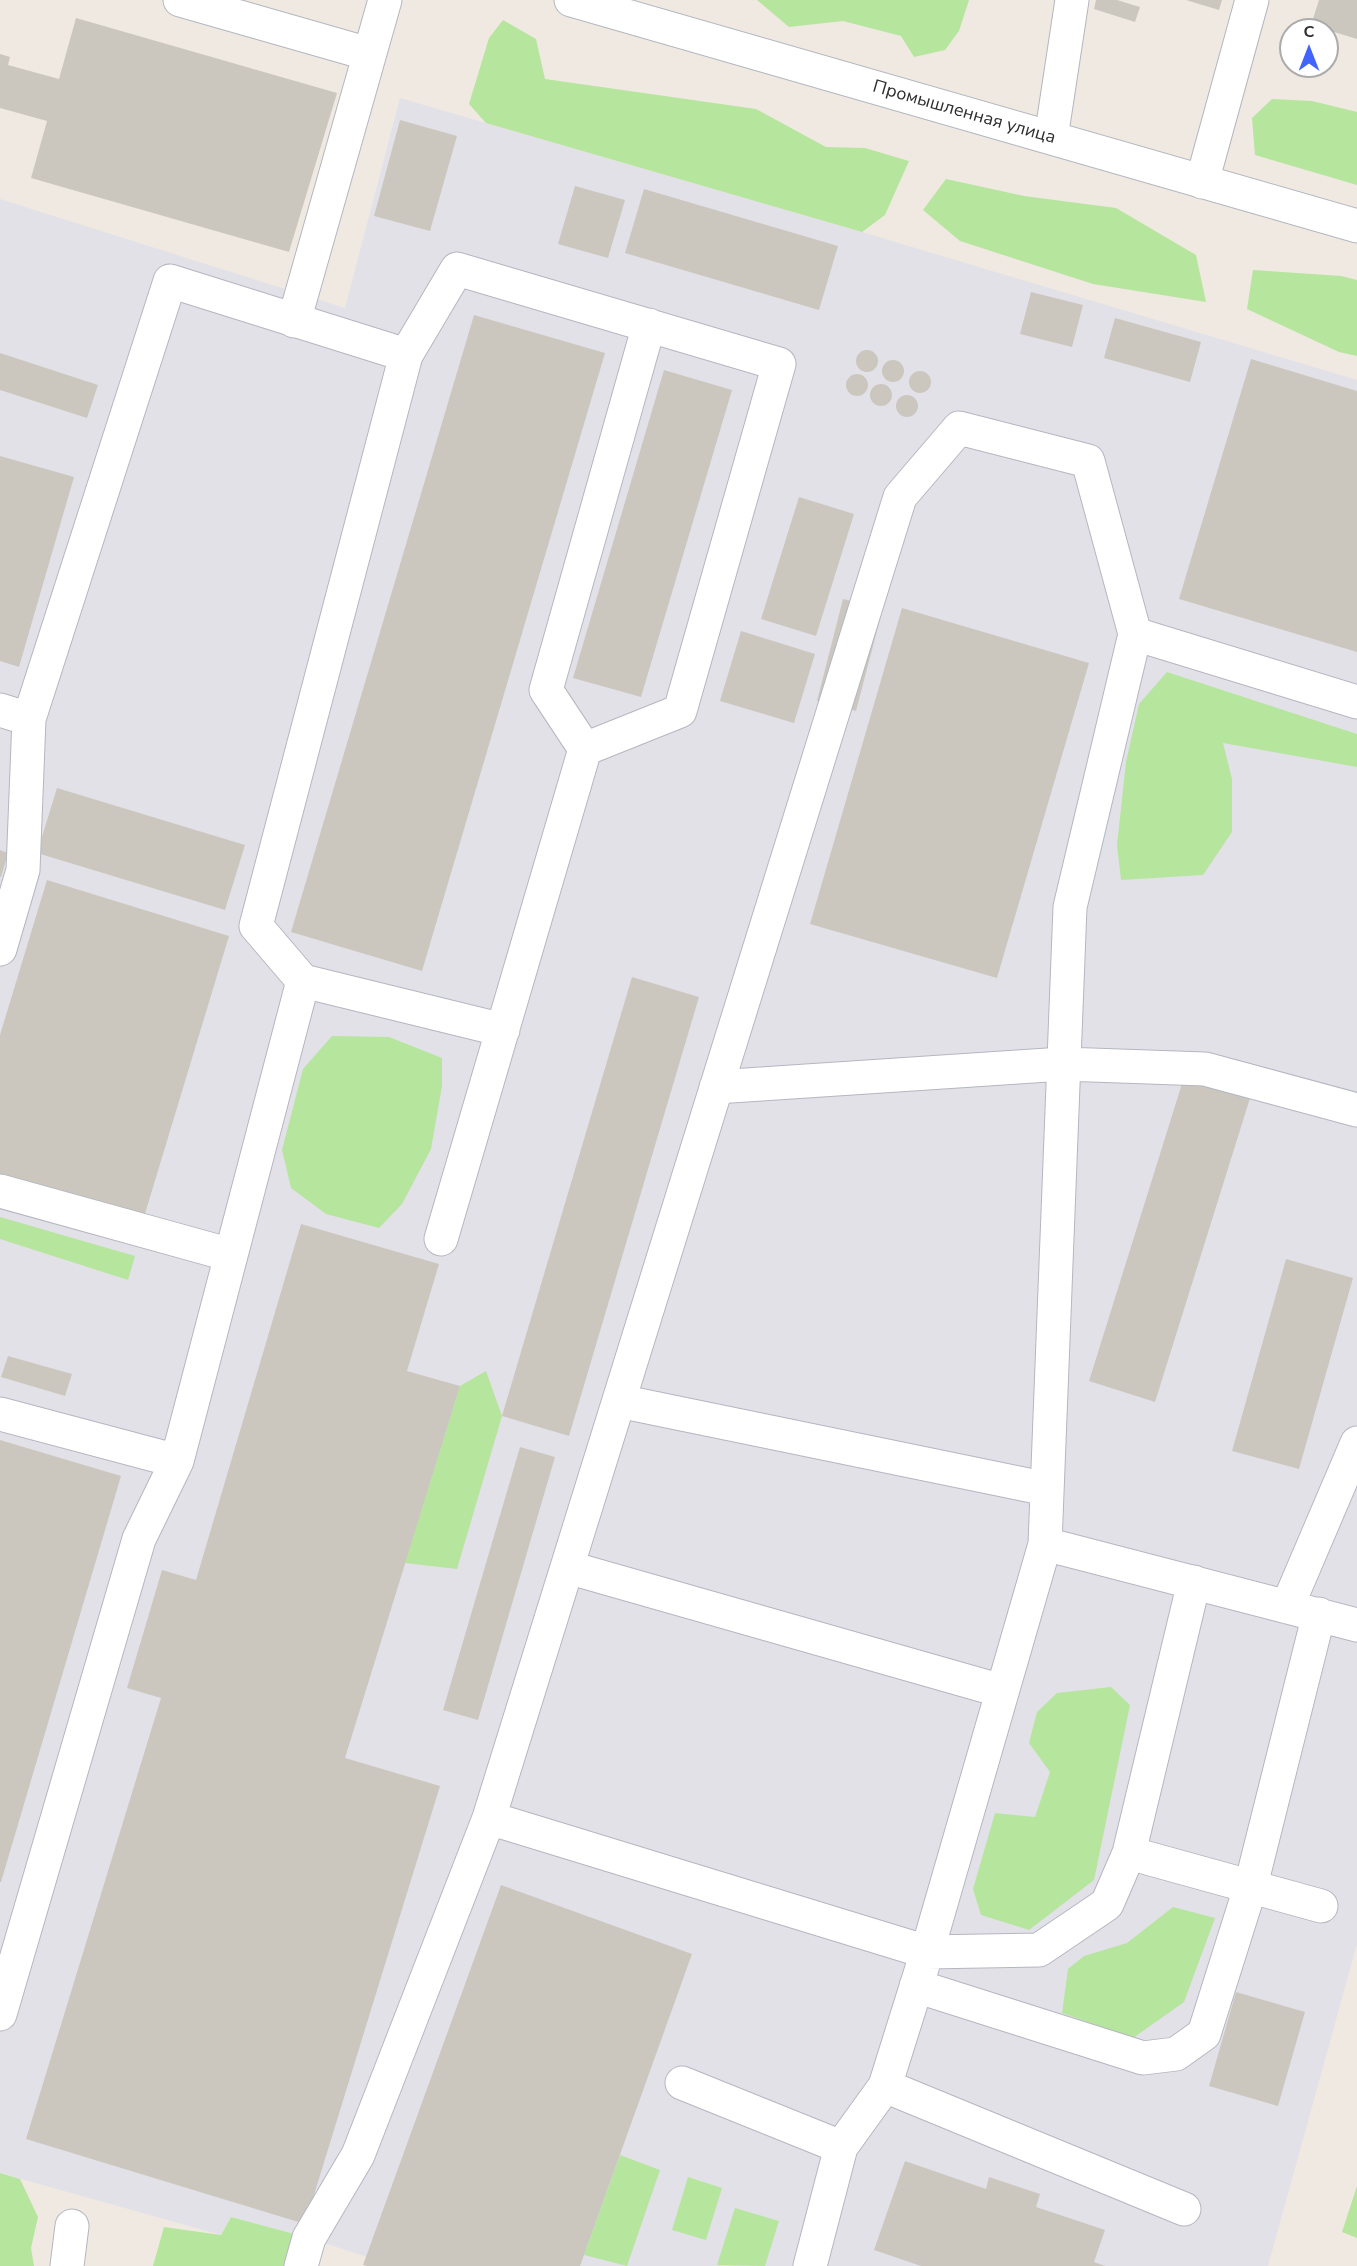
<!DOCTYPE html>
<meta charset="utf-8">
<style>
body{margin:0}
#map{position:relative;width:1357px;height:2266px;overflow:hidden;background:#efe9e1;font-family:"Nunito Sans",sans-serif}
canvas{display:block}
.north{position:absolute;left:1279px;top:18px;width:60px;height:60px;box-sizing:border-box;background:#fff;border:2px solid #ababab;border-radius:50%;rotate:0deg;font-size:16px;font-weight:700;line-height:24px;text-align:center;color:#2e2e2e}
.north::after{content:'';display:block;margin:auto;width:21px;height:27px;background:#4264fb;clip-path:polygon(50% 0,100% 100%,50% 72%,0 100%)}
</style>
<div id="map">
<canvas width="1357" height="2266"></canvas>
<div class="north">С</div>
</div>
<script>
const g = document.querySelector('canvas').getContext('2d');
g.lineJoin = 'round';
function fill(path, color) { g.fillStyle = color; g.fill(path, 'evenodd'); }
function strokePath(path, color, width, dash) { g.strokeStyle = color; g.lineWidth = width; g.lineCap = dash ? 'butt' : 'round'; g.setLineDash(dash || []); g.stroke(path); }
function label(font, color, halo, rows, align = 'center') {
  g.font = font + ' "Nunito Sans",sans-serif'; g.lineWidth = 6; g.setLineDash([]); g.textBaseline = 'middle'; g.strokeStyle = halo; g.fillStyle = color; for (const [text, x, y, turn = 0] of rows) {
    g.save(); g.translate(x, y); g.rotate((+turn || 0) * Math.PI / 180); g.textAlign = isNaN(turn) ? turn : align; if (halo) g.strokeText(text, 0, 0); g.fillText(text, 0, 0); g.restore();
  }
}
const industrial = new Path2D(`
 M400 98 862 232 1357 380V1944L1268 2266H580L367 2257 309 2238 231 2217 221 2235 0 2173V199L345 308Z`);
const green = new Path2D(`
 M757 0H969L959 31 945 50 914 57 901 36 843 21 789 27Z
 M503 20 536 39 545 79 756 109 826 147 865 148 909 161 885 215 862 232 486 123 469 104 489 38Z
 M1272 99 1312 101 1357 112V185L1255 155 1252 118Z
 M946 179 1024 196 1116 208 1196 255 1206 302 1093 284 960 241 923 210Z
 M1253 270 1341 276 1357 280V356L1339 352 1247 309Z
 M1167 672 1357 734V767L1223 743 1232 779V832L1203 875 1121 880 1117 845 1126 762 1139 704Z
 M332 1036 389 1037 442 1058V1086L431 1149 402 1204 379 1228 326 1214 291 1188 282 1150 303 1069Z
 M0 1217 135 1256 128 1280 0 1239Z
 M486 1371 502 1416 457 1569 405 1563 460 1386Z
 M1111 1687 1130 1705 1094 1880 1029 1930 981 1915 973 1889 995 1813 1035 1817 1050 1772 1029 1743 1037 1712 1057 1693Z
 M1173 1907 1215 1918 1184 2002 1133 2038 1062 2013 1068 1969 1084 1956 1127 1943Z
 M620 2155 660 2170 627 2266 584 2255Z
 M0 2173 20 2179 38 2217 31 2248 34 2266H0Z
 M688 2177 722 2188 706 2240 672 2230Z
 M1357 2186V2238L1342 2232Z
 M735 2208 779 2221 765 2266 717 2265Z
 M231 2217 298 2235 287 2266H153L164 2227 221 2235Z`);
const building = new Path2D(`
 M1096 0H1117L1140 7 1135 22 1094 9Z
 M1186 0H1222L1219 10Z
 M1319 0H1357V39L1311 25Z
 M76 18 337 93 289 252 31 178 47 121 0 108V54L10 57 8 65 59 79Z
 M400 120 457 136 430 231 374 216Z
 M575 186 625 200 608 258 558 244Z
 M644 189 838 246 819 310 625 253Z
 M1031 292 1083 305 1072 347 1020 334Z
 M474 315 605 353 422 971 291 932Z
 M1115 318 1201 342 1190 382 1104 358Z
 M856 361a11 11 0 1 1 22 0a11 11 0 1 1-22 0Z
 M0 353 98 385 87 418 0 390Z
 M1251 359 1357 391V652L1179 599Z
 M882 371a11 11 0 1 1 22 0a11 11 0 1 1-22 0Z
 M664 370 732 390 641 697 573 678Z
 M909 382a11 11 0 1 1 22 0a11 11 0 1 1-22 0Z
 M846 385a11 11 0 1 1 22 0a11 11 0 1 1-22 0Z
 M870 395a11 11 0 1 1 22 0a11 11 0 1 1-22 0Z
 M896 406a11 11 0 1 1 22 0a11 11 0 1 1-22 0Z
 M0 456 74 477 19 667 0 661Z
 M799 497 854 514 816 636 761 619Z
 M843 599 883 608 856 711 817 701Z
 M902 608 1089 663 997 978 810 924Z
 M741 631 815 654 794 723 720 701Z
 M57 788 245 845 225 910 37 853Z
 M0 850 8 853 1 877H0Z
 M47 880 229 936 144 1217 0 1174V1035Z
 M632 977 699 997 569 1436 502 1416Z
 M1185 1074 1251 1095 1155 1402 1089 1381Z
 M301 1224 439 1264 407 1371 460 1386 345 1758 440 1786 305 2224 26 2139 161 1698 127 1688 162 1570 196 1580Z
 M1286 1259 1353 1278 1299 1469 1232 1451Z
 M8 1356 72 1374 65 1396 1 1377Z
 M0 1440 121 1476 1 1882H0Z
 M520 1447 555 1457 478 1720 443 1710Z
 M501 1885 692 1954 580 2266H367L363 2265Z
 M1236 1992 1305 2012 1278 2106 1209 2086Z
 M905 2161 986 2189 989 2177 1040 2194 1036 2207 1105 2230 1094 2262 1105 2266H921L874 2250Z`);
const minor = new Path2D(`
 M180 0 369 54
 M571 0 1357 226
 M1051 138 1072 0
 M1202 182 1252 0
 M294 321 385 0
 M1135 634 1357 702
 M0 710 29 719 170 281 406 355
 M0 949 23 870 29 719
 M503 1030 303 981 256 926 406 355 457 269 779 364 680 711 585 749
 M716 1087 1063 1064 1205 1069 1357 1110
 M0 1191 231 1255
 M441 1239 585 749 546 690 649 325
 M619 1401 1047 1489
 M0 1414 177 1461
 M1045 1544 1357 1625
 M567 1567 1002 1691
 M1287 1607 1357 1443
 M489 1818 927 1952 1039 1950 1107 1904 1129 1853 1194 1582
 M1129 1853 1321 1906
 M916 1986 1143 2058 1176 2054 1204 2034 1251 1885 1319 1614
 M0 2014 139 1539 177 1461 303 981
 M682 2083 841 2147
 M885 2086 1184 2209
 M67 2266 72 2226
 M301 2266 309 2238 358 2155 489 1818 900 497 959 428 1088 461 1135 634 1070 907 1045 1544 927 1952 885 2086 841 2147 810 2266`);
const streetNames = [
 ["Промышленная улица",964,113,16]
];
fill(industrial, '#e3e1e8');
fill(green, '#b6e59e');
fill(building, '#cbc7bf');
strokePath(minor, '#b4b7c1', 35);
strokePath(minor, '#fff', 33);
label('18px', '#2e2e2e', '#fff', streetNames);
</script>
